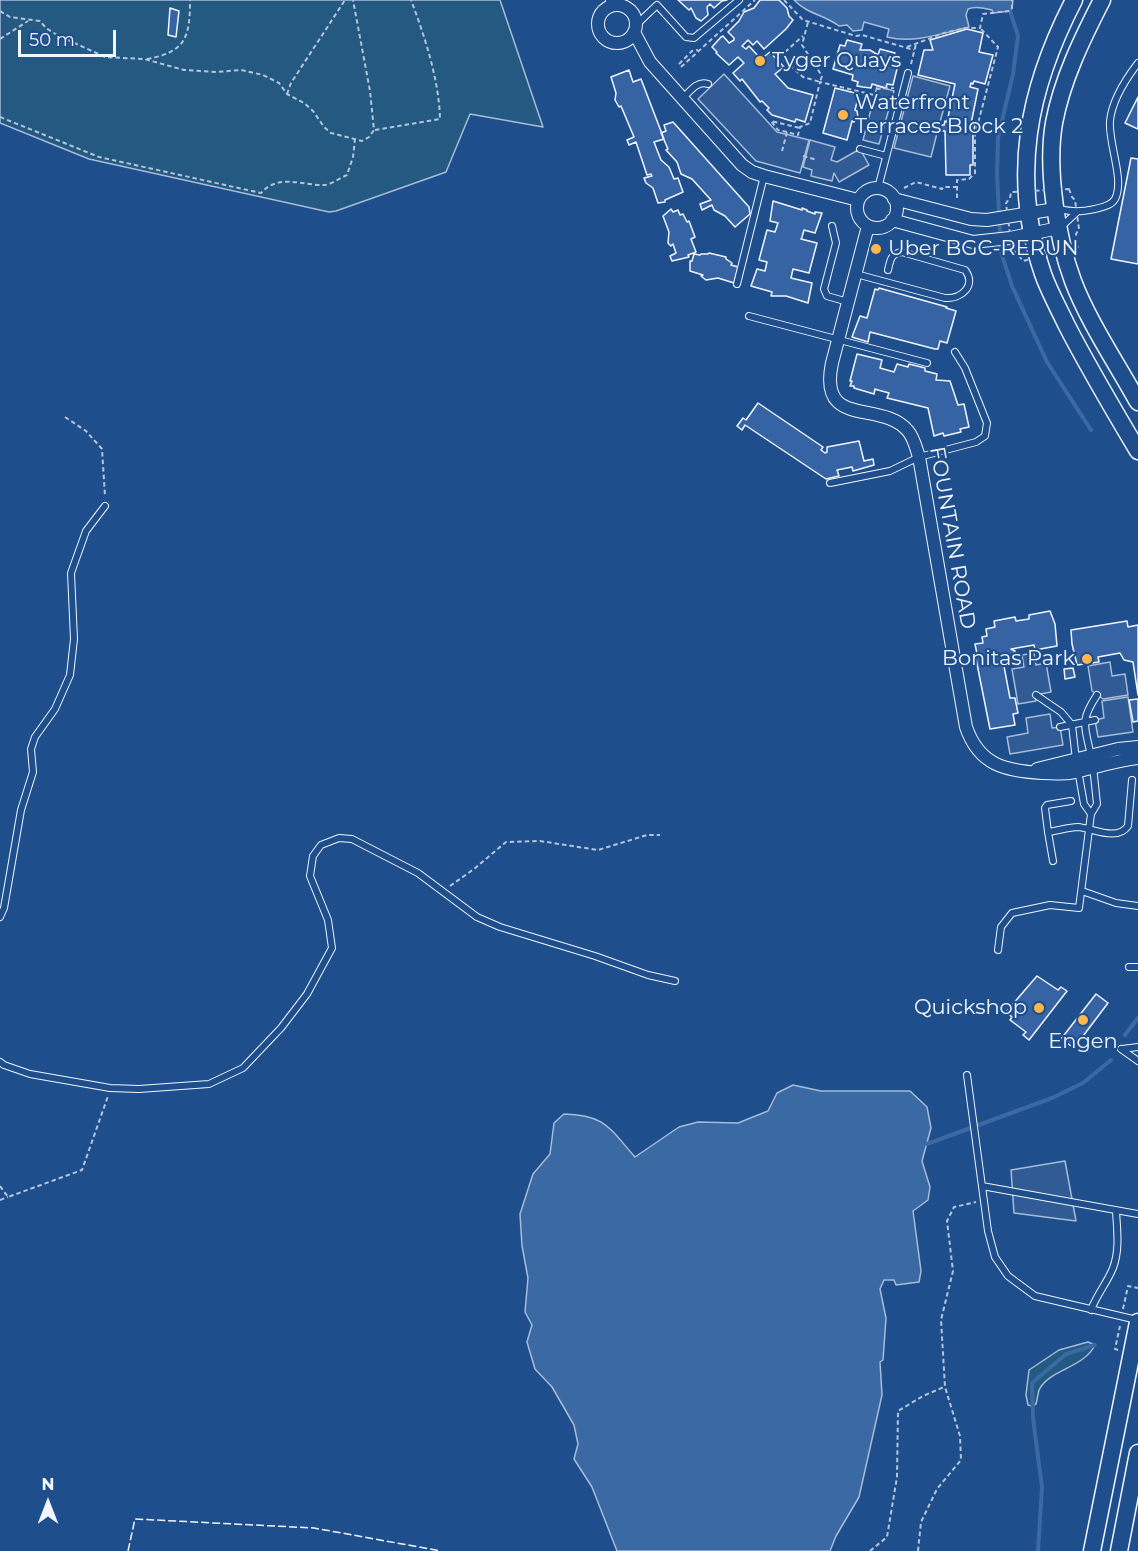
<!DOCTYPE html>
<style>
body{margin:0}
#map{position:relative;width:1138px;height:1551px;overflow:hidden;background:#1f4e8c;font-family:Montserrat,sans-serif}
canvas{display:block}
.north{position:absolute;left:18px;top:1473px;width:60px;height:60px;-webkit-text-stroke:4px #1f4e8c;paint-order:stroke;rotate:0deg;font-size:16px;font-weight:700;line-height:24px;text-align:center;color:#f2f6ff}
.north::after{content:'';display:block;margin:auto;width:21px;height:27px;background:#f2f6ff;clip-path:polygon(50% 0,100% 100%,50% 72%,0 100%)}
.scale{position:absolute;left:18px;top:30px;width:98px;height:27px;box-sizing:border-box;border:3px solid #f2f6ff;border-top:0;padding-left:8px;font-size:18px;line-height:21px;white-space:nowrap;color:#f2f6ff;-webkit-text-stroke:4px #1f4e8c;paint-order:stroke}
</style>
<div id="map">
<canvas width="1138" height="1551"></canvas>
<div class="north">N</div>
<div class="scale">50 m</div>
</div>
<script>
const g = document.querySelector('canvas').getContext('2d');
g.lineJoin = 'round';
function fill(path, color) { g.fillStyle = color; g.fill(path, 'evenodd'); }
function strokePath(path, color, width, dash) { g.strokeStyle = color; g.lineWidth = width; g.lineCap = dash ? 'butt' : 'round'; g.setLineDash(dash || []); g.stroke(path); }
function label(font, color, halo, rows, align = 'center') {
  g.font = font + ' Montserrat,sans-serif'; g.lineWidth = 4.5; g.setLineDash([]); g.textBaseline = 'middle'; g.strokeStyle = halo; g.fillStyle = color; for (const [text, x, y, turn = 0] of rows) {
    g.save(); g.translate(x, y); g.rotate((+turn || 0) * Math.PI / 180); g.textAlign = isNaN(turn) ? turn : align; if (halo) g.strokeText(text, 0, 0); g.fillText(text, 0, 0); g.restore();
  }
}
const green = new Path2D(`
 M0 0H500L543 127 470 114 446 172 336 211 329 212 89 159 0 123Z
 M1088 1342 1095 1345C1084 1368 1048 1370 1039 1390 1038 1394 1037 1400 1036 1404L1032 1406 1028 1405 1026 1395 1029 1370 1059 1350Z`);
const parking = new Path2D(`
 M724 74 777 132 809 140 800 173 756 161 698 99Z
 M913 76 950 86 940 122 935 121 932 132 937 133 931 157 894 148Z
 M877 86 894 91 879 144 863 140Z
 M810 140 835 147 831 160 837 162 860 149 869 165 839 182 834 173 832 181 811 176 812 170 803 167Z
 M1034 653 1036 665 1046 663 1051 692 1035 695 1036 701 1018 704 1012 669 1024 667 1022 655Z
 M1110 662 1112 676 1125 674 1128 695 1103 699 1092 691 1088 666Z
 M1128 697 1133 732 1098 737 1095 720 1104 718 1102 701Z
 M1050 714 1052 728 1060 727 1063 745 1010 754 1007 737 1028 733 1026 718Z
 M1065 1161 1076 1221 1014 1213 1011 1170Z`);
const water = new Path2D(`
 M794 0H1013L1012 8 1010 11 993 13 992 10C985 8 975 6 968 9L966 15 969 27C943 33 914 44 887 37L889 29 864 22 862 30 853 31 847 25 839 26C823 14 809 15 794 0Z
 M793 1085 821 1091H910L927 1107 931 1128 922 1161 930 1187 928 1200 913 1211 921 1271 919 1282 896 1285 894 1280H884L880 1289 886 1318 883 1360 880 1362 882 1395 859 1497 836 1536 830 1551H617L592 1487 574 1459 578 1444 574 1425 552 1387 535 1369 527 1342 532 1325 525 1312 528 1278 522 1246 520 1214 533 1174 550 1154 554 1123 564 1114C606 1115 609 1128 635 1157L679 1127 698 1122 738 1123 768 1111 777 1093Z`);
const stream = new Path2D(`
 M1010 11 1018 36 1013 74 998 138 997 174 1001 252 1012 286 1047 362 1091 430
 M1125 1035 1138 1018
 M927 1144 1052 1098 1083 1083 1111 1060
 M1038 1551 1042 1487 1033 1418 1032 1383 1066 1354 1095 1345`);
const building = new Path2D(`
 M678 0H727L722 1 714 8 710 4 707 7 708 15 701 21 696 18 691 8 689 10Z
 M779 0 787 8 789 16 793 20 786 29 764 49 757 41 753 45 748 40 742 46 746 49 749 46 761 59 770 52 784 67 775 74 788 88 813 95 805 122 796 119 795 122 772 115 767 110 769 108 762 101 760 102 742 79 740 81 733 73 744 63 738 57 729 65 716 53 717 52 712 47 721 37 723 36 729 43 734 40V38L728 32 739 21 744 12 754 8 760 0Z
 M170 8 179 11 176 37 168 35Z
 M967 29 983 33 979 52 993 55 985 84 974 81 973 84 971 83 970 87 978 89 971 124 975 125 973 135V165H970V175H946L945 131H938V125H944L945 121 947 122 955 84 918 75 924 50H933L930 40Z
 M847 40 862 44 860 50H870L878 55 880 49 895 53 894 59 899 61 893 85 887 84 886 88 872 84 871 88 863 87 857 86 858 82 852 80 853 75 833 69 840 45 845 46Z
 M629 70 633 82 641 79 664 139 654 142 661 160 669 167 674 179 678 178 683 192 665 200V202L658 203 653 188 646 183 644 178 652 176 651 174 647 175 636 142 629 145 627 140 634 137 621 106 619 107 615 100 616 93 611 77Z
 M835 88 859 94 855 110 857 111 858 117 854 122 852 121 847 140 823 133Z
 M1138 97V129L1125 123Z
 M673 122 749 207 750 214 735 227 725 216 714 210 712 205 702 210 700 204 711 200 692 179 681 174 677 162 666 150 668 149 661 133 666 131 664 125Z
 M1131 158 1138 159V264L1111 259Z
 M773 201 802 210V208L807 210V211L815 214V212L822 213 815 233 804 230 802 237 801 239 817 243 809 273 793 269 791 278 812 283 808 303 786 296H771L772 292 751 286 757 269 765 271 767 262 759 260 767 230 775 232 778 223 770 221Z
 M671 209 673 212 678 210 680 215 683 214 687 222 689 221 695 237 691 239 696 252 688 255 689 257 672 261 670 256 676 253 673 244 671 246 668 243 669 232 663 216Z
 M709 253 726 257V259L732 263 731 265 738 267 734 283 718 278 706 280 701 276 703 275 690 271V261H692L694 254 700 255 701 254H708Z
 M879 288 947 307 946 308 956 311 947 343 940 341 938 349H935L870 332 868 342 852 337 860 316 867 318 875 289 878 290Z
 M857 354 882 360 880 368 894 372 897 364 908 367 909 364 925 368V371L937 374 936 380 950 381 958 405 964 404 969 427 960 429 961 432 944 436 943 433 934 436 928 408 887 398 889 393 878 390 875 389 874 394 854 388V386H850L852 381H850Z
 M758 403 823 447 821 450 825 453 827 452V447L859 441 864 461 873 459 874 465 853 471 852 467 837 470 839 476 826 479 745 425 742 430 737 426 743 418 746 420Z
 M1050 611 1055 624 1057 646 1035 650 1034 645 1011 649 1015 651 1007 663 1003 661 1010 698H1015L1018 713 1013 714 1015 725 990 729 975 654H977L975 644 983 643 982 637 987 636 986 629 995 627 994 621 1015 617 1016 621 1029 619V615Z
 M1127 621 1128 627 1138 625V695L1133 662 1124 660 1120 653 1098 657 1099 662 1077 665 1072 644 1071 630Z
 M1073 668 1075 677 1065 679 1064 669Z
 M1138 699V721L1133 722 1129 700Z
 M1037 976 1058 990 1061 987 1067 991 1029 1040 1023 1035 1026 1032 1010 1020 1012 1017 1006 1012Z
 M1096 994 1108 1003 1074 1048 1061 1039Z`);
const path = new Path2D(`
 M784 0 803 20 856 36 862 35 914 50
 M0 11 10 17 40 21 46 28 57 35 105 57 144 59 184 70 217 72 241 70 263 75 279 83 287 94 304 103 313 111 324 127 331 133 362 141 369 137 374 130 370 91 353 0
 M0 39 28 21
 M907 47 944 33 965 28H980L983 14 1009 11 1012 8V0
 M785 52 803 36
 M147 59C186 52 190 37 190 0
 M784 60 803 77 820 82 822 76 802 45 808 22
 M679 64 692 51 698 50
 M911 64 916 44
 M681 67 755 0
 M876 89 894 88
 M287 94 291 83 345 0
 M0 117 99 157 261 193C279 173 303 186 325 185 332 184 340 178 347 175L353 157 355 139
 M375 130 440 119C439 80 425 37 411 0
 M787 132 778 130 771 121 800 128
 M782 151 787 132 798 135 800 127 810 123 820 82 874 95
 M803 156 817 160
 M904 188 916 182 942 189 943 187H957
 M1069 189 1072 197 1075 200 1079 229 1076 234 1078 247 1023 261 1017 253 1012 250 1006 203 1010 198 1011 192Z
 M957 198V180L969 179 975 173V135L998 47 980 28
 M65 417 86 431 102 449 105 496
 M450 886 474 869 506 842 540 841 598 850 647 835H660
 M0 1186 8 1197 82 1170 108 1096
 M0 1200 8 1197
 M1123 1309 1128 1286 1138 1288
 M1118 1350 1115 1349 1120 1326
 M870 1551 887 1537 897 1477 898 1411 923 1396 944 1387
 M918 1551 921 1522 937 1489 961 1460 960 1436 945 1387 941 1320 953 1271 947 1221 954 1207 976 1202`);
const lane = new Path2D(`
 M619 0 622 6
 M609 7V0
 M635 26 657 5 686 37 694 38 739 0
 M683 98C690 91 698 80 708 84
 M860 149 886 156
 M878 188 908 73
 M1059 209C1073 212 1080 212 1095 209 1102 207 1111 206 1115 199 1125 180 1108 143 1110 121 1112 100 1125 80 1138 63
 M832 226 836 243 824 289 827 296 848 302
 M1062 226 1077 212
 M856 274 945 298C961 299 977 286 965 270L902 252C891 253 890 261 888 270
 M737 284 764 176
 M749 316 927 363
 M830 483 890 471 919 457 976 442 985 436 987 423 965 368 955 352
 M1036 695 1061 712 1072 725 1076 760
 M1060 727 1095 720
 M1091 756C1085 726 1079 722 1097 695
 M1078 770 1084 804 1091 814
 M1071 801 1047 805 1045 808 1048 832C1057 831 1069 827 1078 827 1092 828 1117 842 1128 826L1132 780
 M1048 832 1053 861
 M1082 891 1116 903 1138 906
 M0 917 4 908 21 810 33 772 31 749 35 737 55 709 70 675 74 639 71 573 86 531 105 506
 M998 950 1001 927 1012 913 1050 905 1079 908 1091 814 1097 804 1093 766
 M1129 967H1138
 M1121 1049 1138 1061
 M1122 1049 1138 1047
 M0 1062 4 1065 30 1074 110 1088 139 1089 209 1084 243 1068 281 1028 307 994 332 948 328 920 310 876 313 856 321 845 339 838 352 839 418 873 477 917 500 927 595 956 648 975 675 981
 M967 1075 988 1231 995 1257 1008 1276 1035 1296 1137 1320
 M982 1186 1138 1214
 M1091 1310C1097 1294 1107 1283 1113 1268 1120 1250 1117 1229 1116 1211`);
const street = new Path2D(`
 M598 24a19 19 0 1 1 38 0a19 19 0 1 1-38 0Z
 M634 32 650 62 742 165 752 172 764 176 858 200
 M857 208a20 20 0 1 1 40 0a20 20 0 1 1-40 0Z
 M894 199 971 219 987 220 1055 209
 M892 220 973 242 1010 238 1059 228
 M868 226 832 363C818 430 881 399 908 431 914 438 916 448 919 457L966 727C979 765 1005 771 1042 773 1051 773 1061 774 1070 773 1093 768 1114 761 1138 758
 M1037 769 1118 749 1138 747`);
const secondary = new Path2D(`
 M1074 0C1028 89 1010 176 1043 274 1049 291 1058 307 1066 324 1088 367 1113 409 1138 451
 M1102 0C1082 39 1062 80 1054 123 1046 169 1057 238 1073 281 1088 321 1117 364 1138 402
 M1092 1551 1138 1322
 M1119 1551 1138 1453`);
const fence = new Path2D(`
 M128 1551 135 1519 314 1528 441 1551`);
const markers = [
 [760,61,6,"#ffb74d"],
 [843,115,6,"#ffb74d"],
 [876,249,6,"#ffb74d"],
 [1087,659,6,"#ffb74d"],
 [1039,1008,6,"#ffb74d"],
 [1083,1020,6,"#ffb74d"]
];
const poiNames = [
 ["Tyger Quays",772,61],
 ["Waterfront",855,103],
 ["Terraces Block 2",855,127],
 ["Uber BGC-RERUN",888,249],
 ["Bonitas Park",1075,659,"right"],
 ["Quickshop",1027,1008,"right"],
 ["Engen",1083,1042,"center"]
];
const streetNames = [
 ["FOUNTAIN ROAD",952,538,80]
];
fill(green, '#245a82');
strokePath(green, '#a8bbd7', 1.5);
fill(parking, '#305b95');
strokePath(parking, '#a8bbd7', 1.5);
fill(water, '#3b69a3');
strokePath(water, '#a8bbd7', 1.5);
strokePath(stream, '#3b69a3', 4);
fill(building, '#3563a3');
strokePath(building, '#f2f6ff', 1.5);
strokePath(lane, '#f2f6ff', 8);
strokePath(street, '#f2f6ff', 14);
strokePath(secondary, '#f2f6ff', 19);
strokePath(path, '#b3c4dc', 2, [4.5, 3]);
strokePath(lane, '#1f4e8c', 6);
strokePath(street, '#1f4e8c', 12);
strokePath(secondary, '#1f4e8c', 16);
strokePath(fence, '#f2f6ff', 1.5, [8, 3]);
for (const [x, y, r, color] of markers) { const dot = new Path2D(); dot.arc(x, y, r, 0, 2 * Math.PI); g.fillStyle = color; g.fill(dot); strokePath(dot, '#1f4e8c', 2); }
label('21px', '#f2f6ff', '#1f4e8c', poiNames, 'left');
label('21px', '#f2f6ff', '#1f4e8c', streetNames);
</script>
